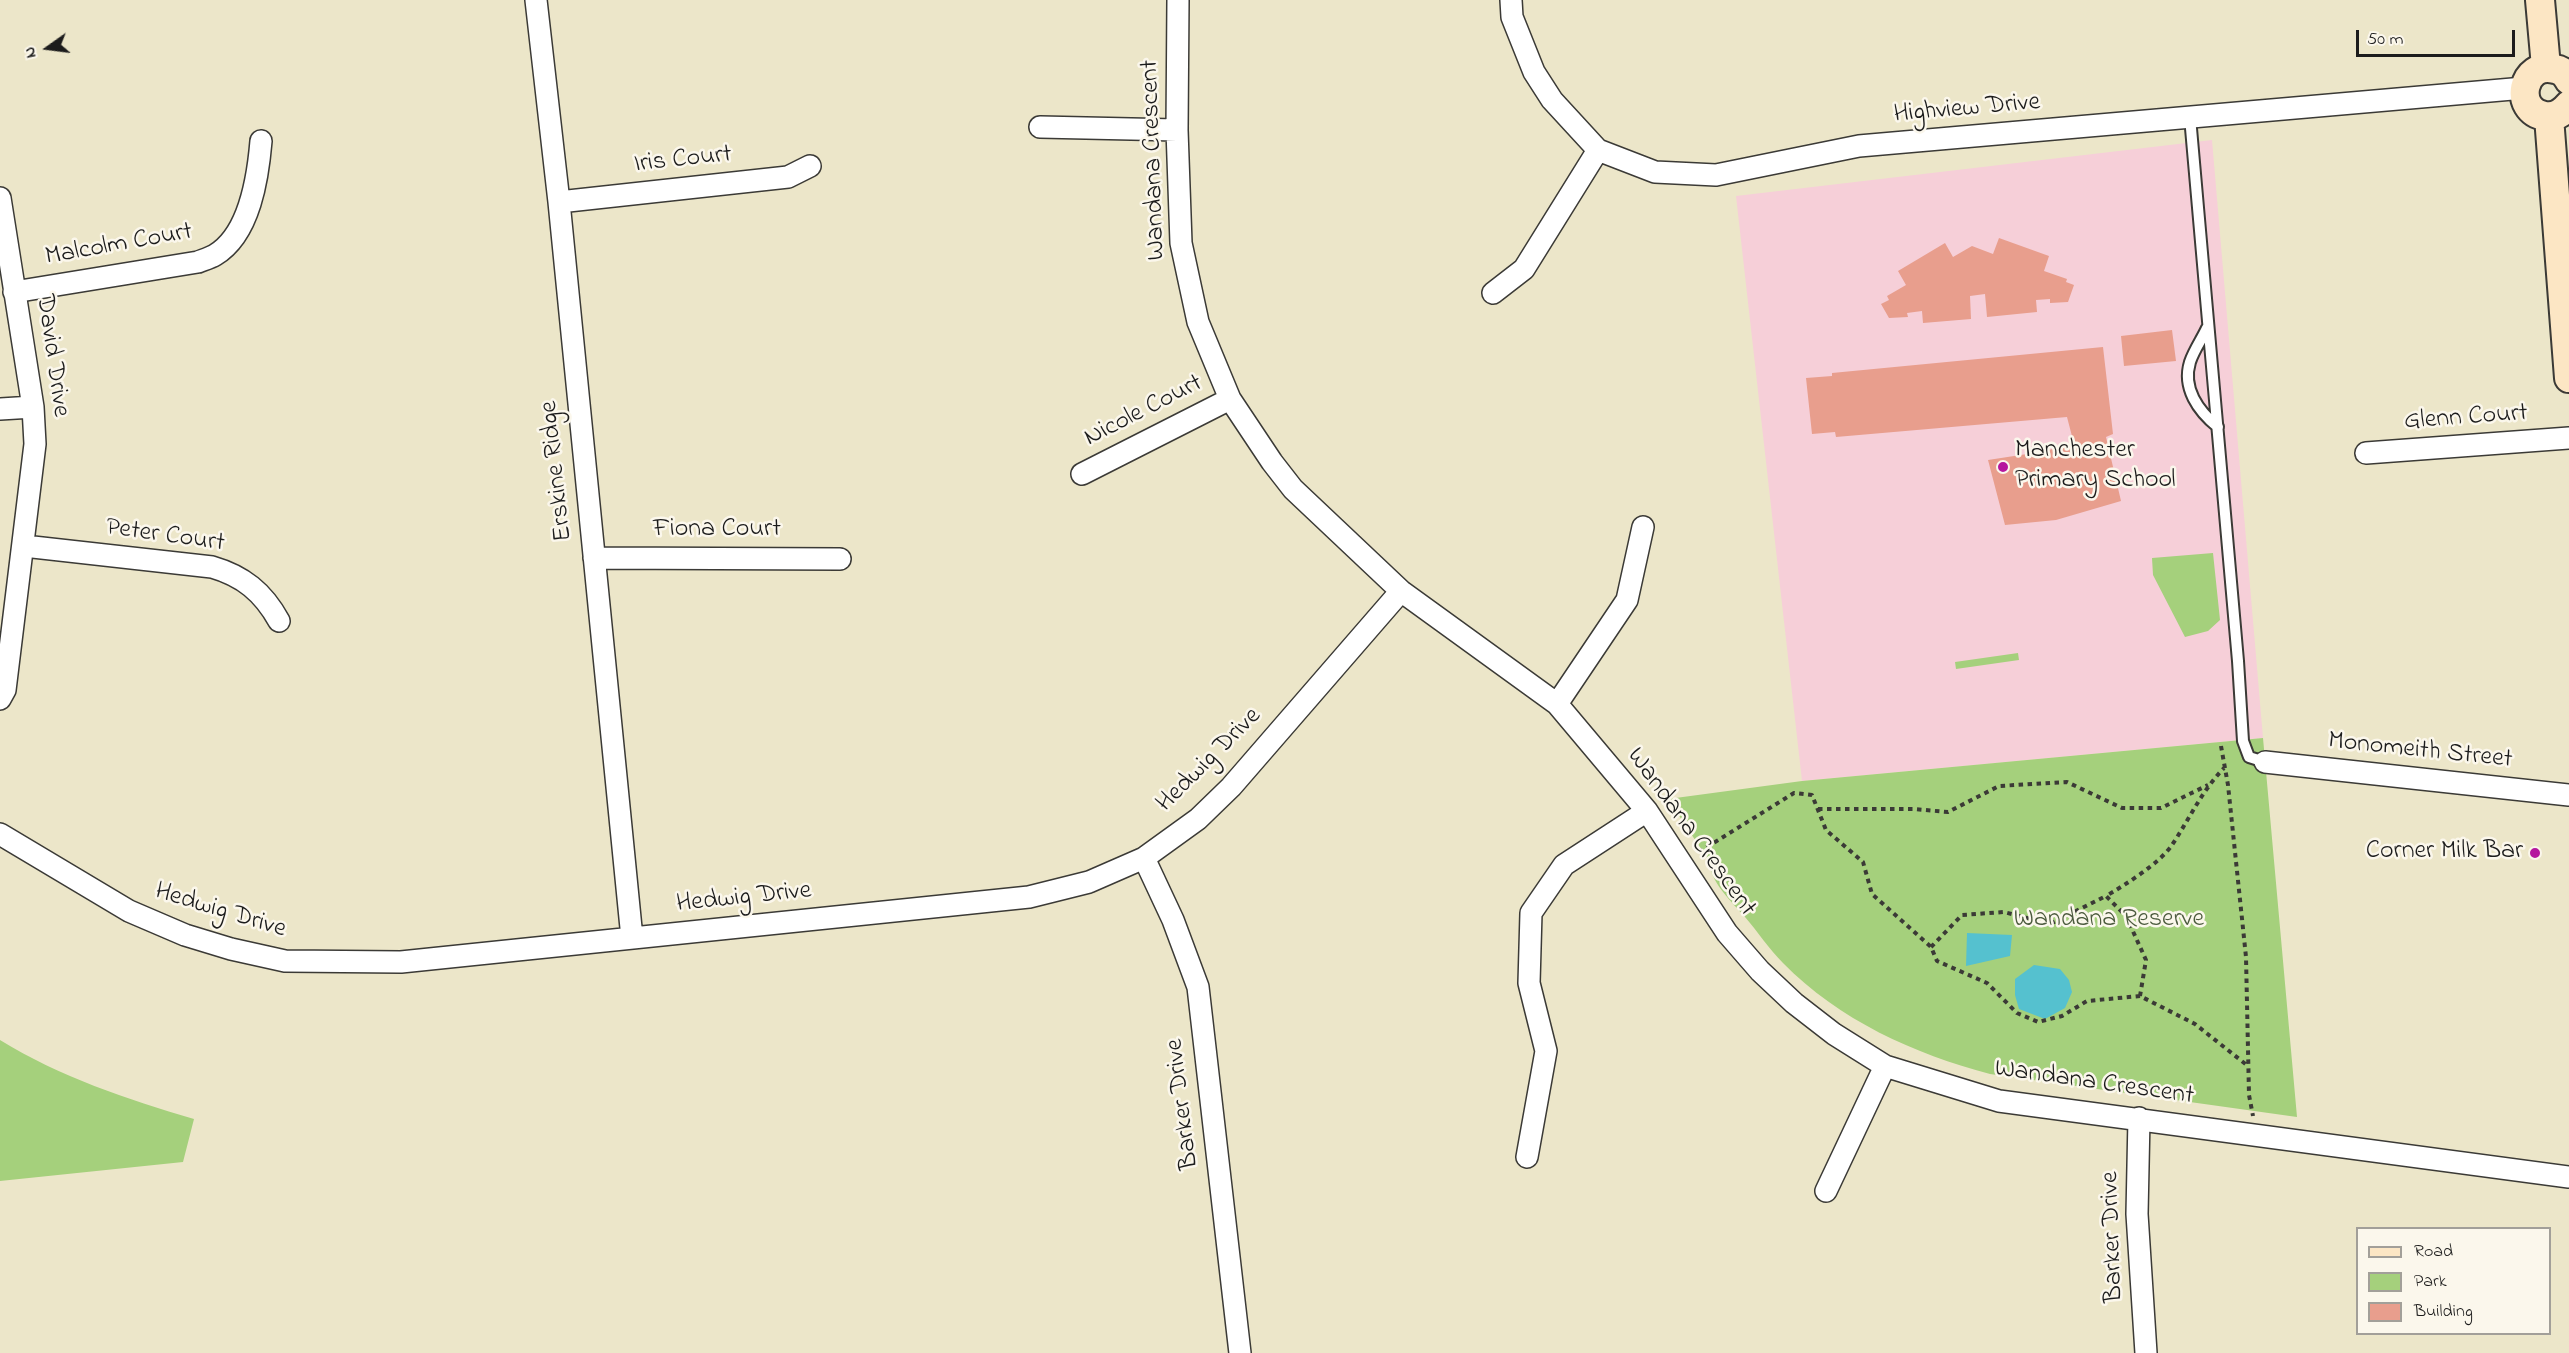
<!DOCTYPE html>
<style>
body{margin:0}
#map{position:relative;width:2569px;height:1353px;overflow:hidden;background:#ece6c9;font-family:"Indie Flower",sans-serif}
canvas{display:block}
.legend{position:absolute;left:2356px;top:1227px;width:195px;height:108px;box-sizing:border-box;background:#fbf7ec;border:2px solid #a29f99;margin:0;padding:8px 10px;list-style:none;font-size:18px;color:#1c1c1c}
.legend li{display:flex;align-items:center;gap:12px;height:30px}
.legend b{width:30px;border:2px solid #a29f99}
.north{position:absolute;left:18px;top:18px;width:60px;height:60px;-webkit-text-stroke:4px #fbf7ec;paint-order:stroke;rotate:256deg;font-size:16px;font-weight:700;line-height:24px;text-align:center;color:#1c1c1c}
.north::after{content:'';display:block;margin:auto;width:21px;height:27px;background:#1c1c1c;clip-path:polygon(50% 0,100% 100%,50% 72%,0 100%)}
.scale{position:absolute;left:2356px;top:30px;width:159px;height:27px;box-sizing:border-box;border:3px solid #1c1c1c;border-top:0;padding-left:8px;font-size:18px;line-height:21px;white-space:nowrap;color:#1c1c1c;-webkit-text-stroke:4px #fbf7ec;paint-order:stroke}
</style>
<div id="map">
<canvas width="2569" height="1353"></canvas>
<ul class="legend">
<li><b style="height:8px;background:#fce6c4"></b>Road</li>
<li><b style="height:16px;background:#a5d07c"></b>Park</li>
<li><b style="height:16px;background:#e89e8d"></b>Building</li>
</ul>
<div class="north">N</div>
<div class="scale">50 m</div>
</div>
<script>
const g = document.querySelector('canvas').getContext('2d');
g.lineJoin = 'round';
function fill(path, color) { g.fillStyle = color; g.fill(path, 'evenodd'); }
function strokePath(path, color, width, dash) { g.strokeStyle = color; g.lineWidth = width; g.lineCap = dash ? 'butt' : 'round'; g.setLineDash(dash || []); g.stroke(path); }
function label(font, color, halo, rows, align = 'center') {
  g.font = font + ' "Indie Flower",sans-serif'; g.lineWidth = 5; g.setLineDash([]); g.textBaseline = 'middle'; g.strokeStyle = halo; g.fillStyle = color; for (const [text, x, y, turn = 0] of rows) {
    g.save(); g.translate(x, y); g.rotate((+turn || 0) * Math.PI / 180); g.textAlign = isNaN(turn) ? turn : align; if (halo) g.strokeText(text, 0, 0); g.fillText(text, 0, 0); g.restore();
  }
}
const built = new Path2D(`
 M2212 140 2263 738 1802 781 1736 196Z`);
const green = new Path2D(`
 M2213 553 2220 620 2208 631 2185 637 2153 575 2152 558Z
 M2018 653 2019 660 1956 669 1955 662Z
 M2263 738 2297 1117 1990 1074C1914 1054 1839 1020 1783 963 1769 949 1758 932 1745 917 1732 902 1710 882 1709 861L1668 799 1802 781Z
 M0 1040C60 1077 127 1099 194 1119L183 1162 0 1181Z`);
const water = new Path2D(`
 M1967 933 2012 935 2010 956 1966 966Z
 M2034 965 2060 969 2069 980 2072 992 2065 1008 2045 1019 2019 1009 2015 995V979Z`);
const building = new Path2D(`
 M1999 238 2049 256 2044 271 2067 279 2066 282 2074 285 2068 302 2050 303V299L2036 300 2037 312 1987 317 1985 294 1970 296 1971 319 1923 323 1922 311 1907 313 1908 317 1889 318 1881 304 1889 300 1887 296 1906 285 1898 271 1945 243 1953 257 1972 246 1993 254Z
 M2172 330 2176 361 2124 366 2121 336Z
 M2103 347 2113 434 2106 437 2121 501 2056 520 2005 525 1988 460 2040 452 2074 444 2067 417 1836 437 1835 432 1812 434 1806 378 1832 376V373Z`);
const path = new Path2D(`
 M2221 746 2228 785 2246 957 2249 1095 2253 1116
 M1818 809H1913L1948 812 1999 786 2067 782 2122 808H2161L2208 785
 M1699 852 1794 793 1812 795 1826 830 1863 862 1872 894 1931 947 1937 961 1987 983 2017 1013 2038 1022 2062 1016 2087 1001 2140 996 2195 1024 2248 1066
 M1931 947 1962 915 2004 912 2050 924 2106 896
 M2140 996 2146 960 2126 916 2106 896C2125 885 2160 863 2172 845 2190 818 2201 792 2224 768`);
const lane = new Path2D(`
 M2190 117 2238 661 2243 741 2249 757 2265 762
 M2207 328C2202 339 2194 350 2190 362 2182 388 2198 411 2218 427`);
const street = new Path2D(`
 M536 0 559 202 632 938
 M1178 0 1177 130 1181 243 1198 322 1230 399 1272 462 1293 489 1401 591 1557 704 1647 811 1727 933 1760 971 1794 1003 1834 1034 1885 1066 1999 1101 2569 1177
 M1511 0 1512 17 1534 72 1552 100 1598 150 1655 172 1716 175 1859 146 2524 88
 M1040 127 1177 130
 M0 198 33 407 35 444 5 690 0 699
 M559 202 788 177 810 166
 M14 292 198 262C203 260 210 258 215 255 250 234 258 177 261 141
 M1493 293 1524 269 1598 150
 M0 409 33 407
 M2366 453 2569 438
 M1082 474 1230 399
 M24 546 212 567C243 576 263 592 279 621
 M594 558 840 559
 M1557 704 1627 600 1643 527
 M2265 762 2569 795
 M0 834 129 911 185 935 231 949 285 961 401 962 1029 897 1089 882 1144 858 1198 819 1231 787 1401 591
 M1144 858 1173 920 1198 987 1240 1353
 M2139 1118 2137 1214 2146 1353
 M1527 1157 1546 1051 1529 983 1531 913 1564 865 1647 811
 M1826 1191 1885 1066`);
const secondary = new Path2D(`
 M2540 0 2546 67
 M2569 80C2566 74 2561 70 2555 69 2522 60 2512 111 2545 116 2555 118 2563 112 2569 105
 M2549 117 2569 378`);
const markers = [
 [2003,467,6,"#b5179e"],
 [2535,853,6,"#b5179e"]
];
const streetNames = [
 ["Highview Drive",1967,110,-5],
 ["Wandana Crescent",1155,160,-92],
 ["Iris Court",683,161,-6],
 ["Malcolm Court",119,246,-10],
 ["David Drive",51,356,82],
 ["Nicole Court",1144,412,-27],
 ["Glenn Court",2466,419,-4],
 ["Erskine Ridge",558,471,-96],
 ["Fiona Court",717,531],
 ["Peter Court",165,537,8],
 ["Monomeith Street",2420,752,6],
 ["Hedwig Drive",1210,761,-45],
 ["Wandana Crescent",1690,833,54],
 ["Hedwig Drive",744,899,-6],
 ["Hedwig Drive",220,912,17],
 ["Wandana Crescent",2094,1084,8],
 ["Barker Drive",1184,1104,-97],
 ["Barker Drive",2114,1237,-92]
];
const poiNames = [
 ["Manchester",2015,452],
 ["Primary School",2015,482],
 ["Corner Milk Bar",2523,853,"right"]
];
const parkNames = [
 ["Wandana Reserve",2109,921]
];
fill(built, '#f6cfd8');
fill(green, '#a5d07c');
fill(water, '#55c1cf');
fill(building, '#e89e8d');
strokePath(lane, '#3b3a36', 14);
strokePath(street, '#3b3a36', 24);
strokePath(secondary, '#3b3a36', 32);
strokePath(path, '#3b3a36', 4, [4.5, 4.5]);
strokePath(lane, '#fff', 10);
strokePath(street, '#fff', 21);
strokePath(secondary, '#fce6c4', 28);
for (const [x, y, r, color] of markers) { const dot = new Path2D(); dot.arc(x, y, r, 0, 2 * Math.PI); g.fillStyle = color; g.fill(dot); strokePath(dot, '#fbf7ec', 2); }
label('26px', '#1c1c1c', '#fbf7ec', streetNames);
label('26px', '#1c1c1c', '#fbf7ec', poiNames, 'left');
label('26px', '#4c5b3e', '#fbf7ec', parkNames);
</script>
